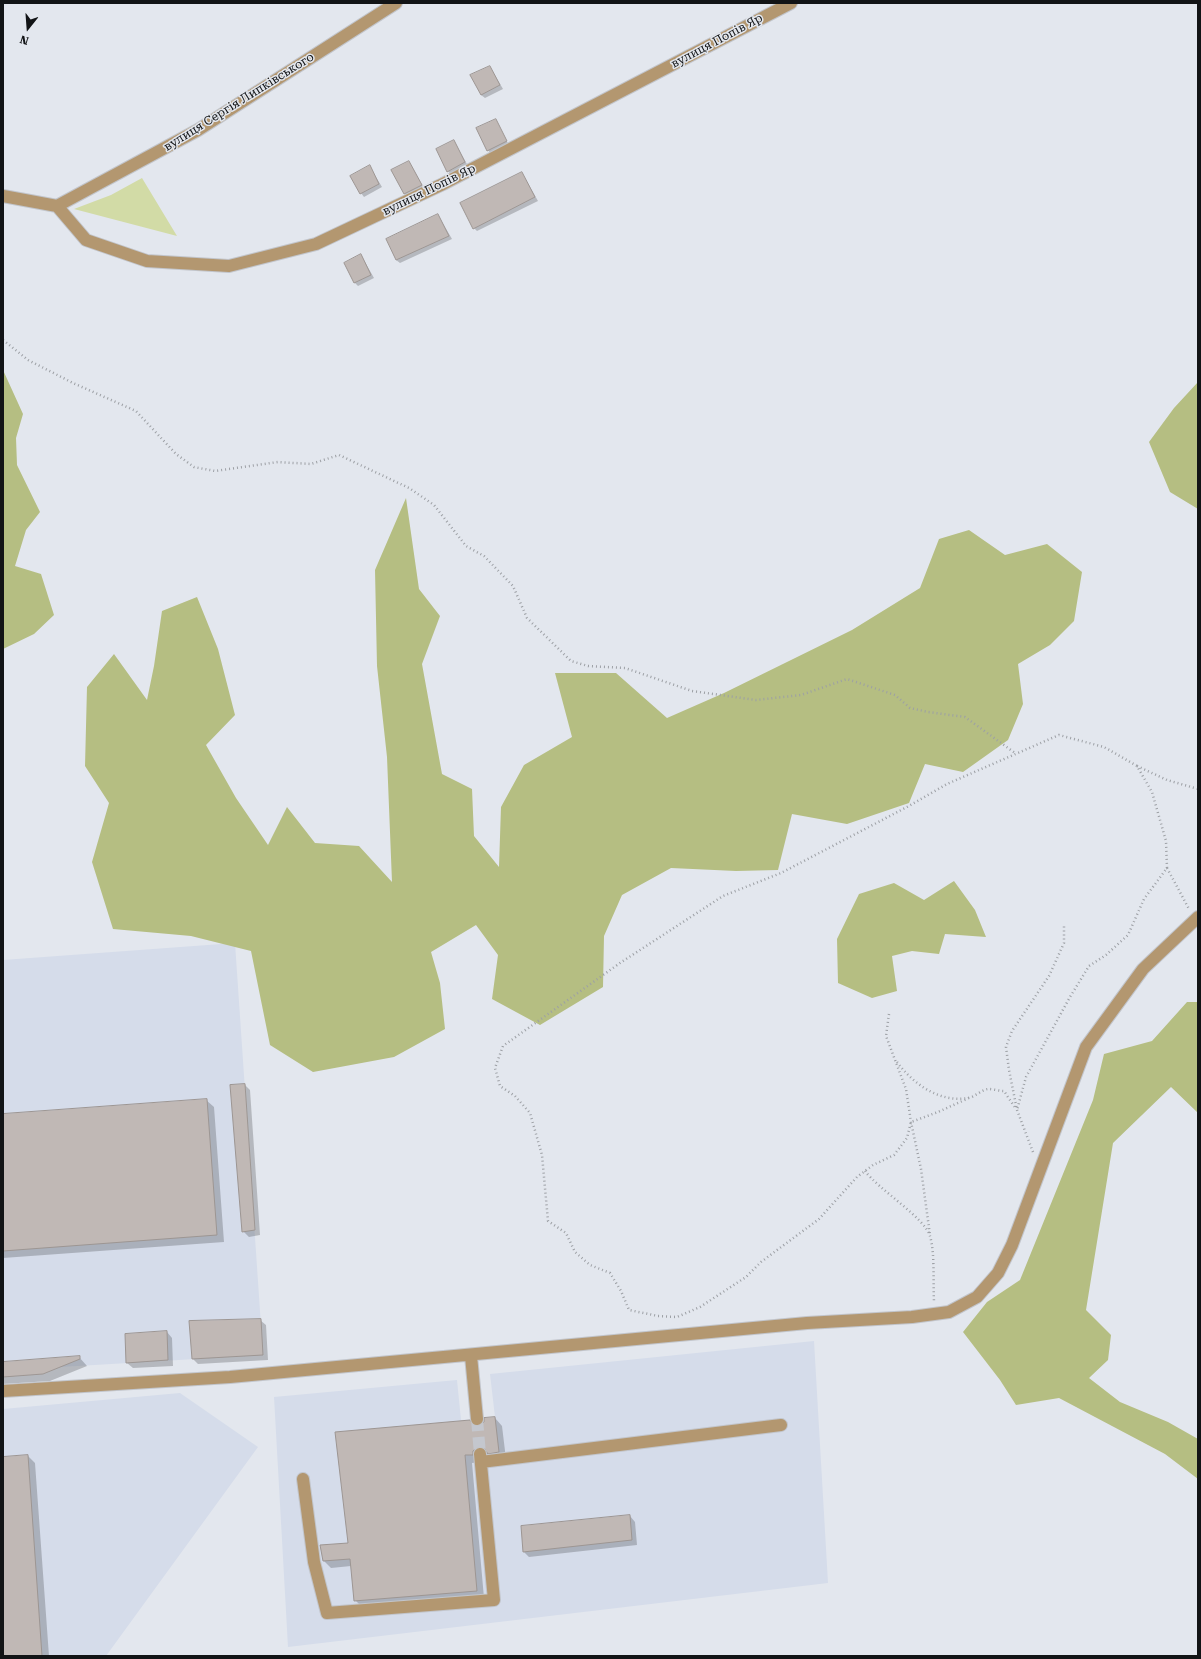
<!DOCTYPE html>
<meta charset="utf-8">
<style>
body{margin:0}
#map{position:relative;width:1201px;height:1659px;overflow:hidden;background:#e3e7ee;font-family:"Roboto Serif",serif}
canvas{display:block}
.frame{position:absolute;inset:0;border:4px solid #121416;pointer-events:none}
.north{position:absolute;left:8px;top:8px;width:40px;height:40px;-webkit-text-stroke:3px #e3e7ee;paint-order:stroke;rotate:197deg;font-size:11px;font-weight:700;line-height:16px;text-align:center;color:#121416}
.north::after{content:'';display:block;margin:auto;width:14px;height:18px;background:#121416;clip-path:polygon(50% 0,100% 100%,50% 72%,0 100%)}
</style>
<div id="map">
<canvas width="1201" height="1659"></canvas>
<div class="frame"></div>
<div class="north">N</div>
</div>
<script>
const g = document.querySelector('canvas').getContext('2d');
g.lineJoin = 'round';
function fill(path, color) { g.fillStyle = color; g.fill(path, 'evenodd'); }
function strokePath(path, color, width, dash) { g.strokeStyle = color; g.lineWidth = width; g.lineCap = dash ? 'butt' : 'round'; g.setLineDash(dash || []); g.stroke(path); }
function label(font, color, halo, rows, align = 'center') {
  g.font = font + ' "Roboto Serif",serif'; g.lineWidth = 3; g.setLineDash([]); g.textBaseline = 'middle'; g.strokeStyle = halo; g.fillStyle = color; for (const [text, x, y, turn = 0] of rows) {
    g.save(); g.translate(x, y); g.rotate((+turn || 0) * Math.PI / 180); g.textAlign = isNaN(turn) ? turn : align; if (halo) g.strokeText(text, 0, 0); g.fillText(text, 0, 0); g.restore();
  }
}
const built = new Path2D(`
 M235 943 263 1355 61 1367 3 1377V960Z
 M814 1341 828 1583 288 1647 274 1397 457 1380 461 1420 477 1419 495 1417 490 1374Z
 M180 1393 258 1447 106 1656H3V1409Z`);
const green = new Path2D(`
 M142 178 177 236 74 209 111 195Z`);
const forest = new Path2D(`
 M3 370 23 414 16 438 17 465 40 512 26 530 15 566 41 574 54 615 34 634 3 649Z
 M1198 382V509L1170 492 1149 442 1174 408Z
 M406 498 419 589 440 616 422 664 442 774 472 789 474 836 499 867 501 807 524 765 572 737 555 673H616L667 718 724 693 852 630 920 588 939 539 969 530 1005 555 1047 544 1082 572 1074 621 1050 645 1018 664 1023 704 1008 740 963 772 925 764 909 803 847 824 792 814 778 870 736 871 671 868 622 895 604 936 603 987 540 1025 492 999 498 955 476 925 431 952 440 983 445 1029 394 1057 313 1072 270 1045 251 951 191 936 113 929 92 862 109 803 85 766 87 687 114 654 147 700 154 666 162 611 197 597 218 649 235 715 206 745 236 798 268 845 287 807 315 843 359 846 392 882 387 757 377 666 375 570Z
 M954 881 975 910 986 937 945 934 939 954 912 951 892 956 897 991 872 998 838 983 837 939 859 894 894 883 924 900Z
 M1187 1002H1198V1113L1171 1087 1113 1143 1086 1310 1111 1335 1108 1360 1089 1378 1120 1402 1168 1422 1198 1439V1479L1165 1454 1059 1398 1016 1405 1000 1380 963 1332 987 1302 1020 1280 1093 1100 1104 1054 1152 1041Z`);
const shadow = new Path2D(`
 M490 67 503 89 485 98 481 95Z
 M495 120 509 145 491 154 488 150Z
 M454 141 468 166 451 175 448 171Z
 M409 162 424 188 408 197 405 193Z
 M370 167 382 187 364 197 361 193Z
 M522 173 538 201 477 231 474 228Z
 M438 215 452 239 400 263 396 260Z
 M361 255 374 278 358 286 354 282Z
 M245 1085 250 1090 260 1235 249 1237 243 1231Z
 M206 1100 214 1107 224 1242 3 1258V1115Z
 M260 1320 266 1325 268 1360 198 1364 193 1359Z
 M167 1332 172 1338 173 1366 133 1368 127 1363Z
 M79 1357 87 1366 50 1381 3 1384V1363Z
 M495 1418 502 1426 506 1459 496 1461 487 1454 480 1458V1462L472 1463 484 1598 363 1608 355 1600 351 1566 331 1568 323 1560 349 1544 469 1421 478 1427Z
 M28 1456 35 1463 49 1656H3V1458Z
 M630 1516 635 1522 637 1545 529 1557 524 1552Z`);
const building = new Path2D(`
 M490 66 500 85 481 95 470 75Z
 M496 119 507 141 487 151 476 128Z
 M454 140 465 162 447 172 436 149Z
 M409 161 422 185 404 194 391 170Z
 M370 165 379 184 360 194 350 176Z
 M522 172 535 197 473 229 460 203Z
 M438 214 449 236 396 260 386 239Z
 M361 254 371 275 354 283 344 263Z
 M245 1084 255 1230 242 1232 230 1085Z
 M207 1099 217 1235 3 1251V1114Z
 M261 1319 263 1355 192 1359 189 1321Z
 M167 1331 168 1360 126 1363 125 1334Z
 M80 1356V1359L43 1374 3 1377V1362Z
 M495 1417 499 1452 488 1454 483 1447H479L473 1451V1455H465L477 1591 354 1601 350 1559 323 1561 320 1545 348 1543 335 1432 470 1420 474 1426H478L484 1422V1418Z
 M28 1455 42 1656H3V1457Z
 M630 1515 632 1540 523 1552 521 1526Z`);
const minorTunnel = new Path2D(`
 M477 1419 480 1454`);
const path = new Path2D(`
 M3 340 28 360 73 383 136 411 176 454 194 467 215 471 278 462 311 464 339 455 409 488 434 505 466 546 484 556 513 586 527 618 571 661 588 666 625 668 692 691 756 700 801 695 847 679 895 695 910 708 928 712 965 717 1015 753
 M1137 766 1167 780 1198 789
 M1167 868 1189 909
 M889 1014 886 1036 906 1089 911 1122 921 1169 930 1235
 M897 1062C913 1084 940 1103 968 1098 975 1097 981 1090 988 1089 993 1089 999 1091 1004 1091L1016 1109
 M969 1098 938 1112 911 1122 907 1138 894 1155 873 1165 857 1177 819 1219 761 1262 746 1277 700 1307 677 1317 658 1316 629 1310 621 1291 610 1273 590 1265 575 1252 566 1233 548 1221 542 1155 530 1113 515 1096 500 1086 495 1068 503 1046 620 963 723 896 781 873 907 807 947 784 1059 735 1104 747 1137 766 1152 792 1166 841 1167 868 1144 899 1128 935 1106 955 1089 966 1070 997 1026 1077 1017 1110
 M1033 1152 1017 1110 1009 1070 1006 1047 1012 1031 1049 976 1064 943V924
 M865 1171C878 1189 925 1218 930 1236 935 1253 933 1282 934 1301`);
const minor = new Path2D(`
 M3 196 57 206
 M57 206 86 240 147 261 229 266 316 244 443 184 791 3
 M57 206 198 130 396 3
 M471 1356 477 1419
 M3 1391 230 1377 807 1323 912 1317 949 1312 977 1297 998 1273 1012 1245 1086 1047 1143 969 1198 917
 M481 1462 781 1425
 M303 1479 314 1562 327 1613 494 1600 480 1454`);
const streetNames = [
 ["вулиця Попів Яр",717,41,-28],
 ["вулиця Сергія Липківського",239,102,-32],
 ["вулиця Попів Яр",429,190,-26]
];
fill(built, '#d5dcea');
fill(green, '#d2dba6');
fill(forest, '#b5be82');
fill(shadow, '#0003');
fill(building, '#c0b8b5');
strokePath(building, '#9d9693', 1);
strokePath(minorTunnel, '#c4c7ce', 12, [12, 6]);
strokePath(minor, '#c2c5cb', 14);
strokePath(path, '#9da0a5', 2.5, [1, 3]);
strokePath(minor, '#b39770', 12);
label('12px', '#121416', '#e3e7ee', streetNames);
</script>
